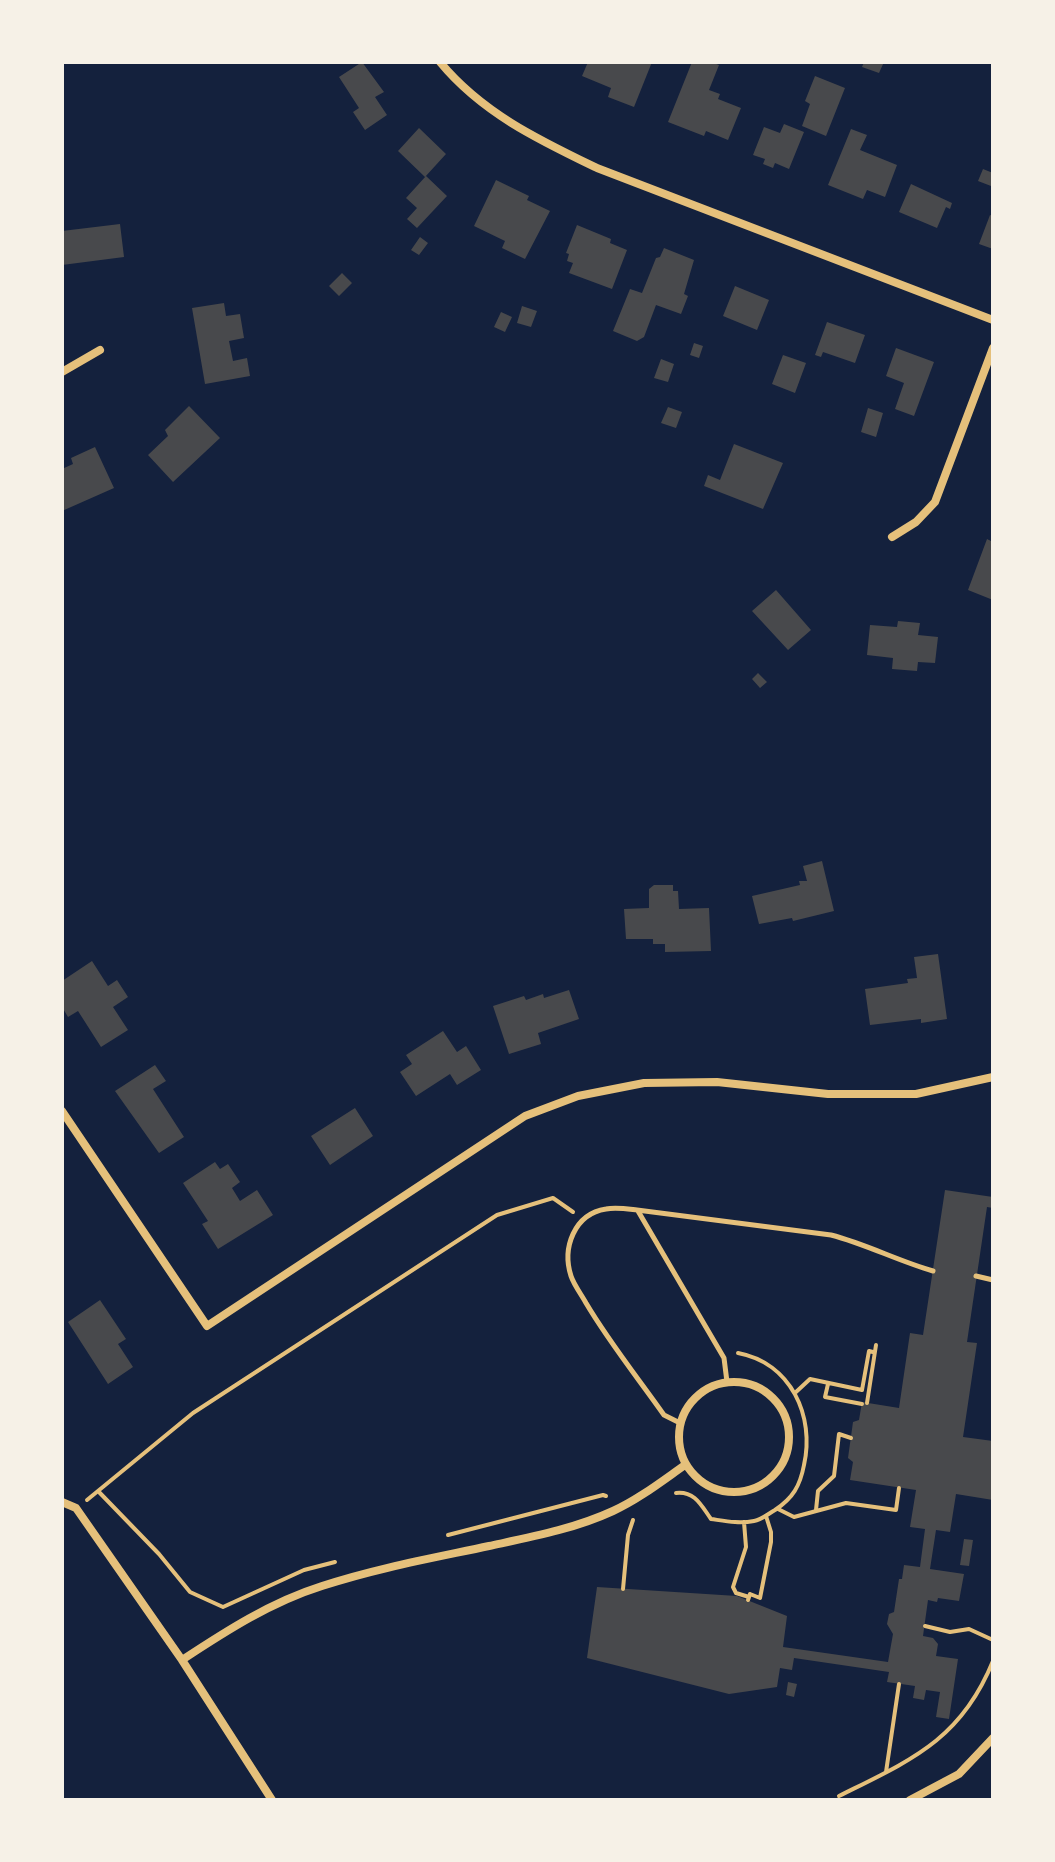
<!DOCTYPE html>
<style>
body{margin:0}
#map{position:relative;width:1055px;height:1862px;overflow:hidden;background:#14213d;font-family:"Zilla Slab",serif}
canvas{display:block}
.frame{position:absolute;inset:0;border:64px solid #f6f1e7;pointer-events:none}
</style>
<div id="map">
<canvas width="1055" height="1862"></canvas>
<div class="frame"></div>
</div>
<script>
const g = document.querySelector('canvas').getContext('2d');
g.lineJoin = 'round';
function fill(path, color) { g.fillStyle = color; g.fill(path, 'evenodd'); }
function strokePath(path, color, width, dash) { g.strokeStyle = color; g.lineWidth = width; g.lineCap = dash ? 'butt' : 'round'; g.setLineDash(dash || []); g.stroke(path); }
const building = new Path2D(`
 M362 62 384 92 375 97 387 115 365 130 353 112 359 108 339 77Z
 M588 62H652L634 107 608 97 611 88 582 76Z
 M692 62H711L719 65 709 90 720 94 718 99 741 108 728 140 706 131 704 136 668 122Z
 M864 62H884L879 73 862 67Z
 M815 76 845 88 826 136 802 126 810 104 805 101Z
 M784 124 804 132 789 169 775 163 773 168 763 164 765 159 753 155 764 127 780 133Z
 M419 128 446 154 425 177 398 151Z
 M851 129 867 135 860 150 897 165 885 197 867 190 863 199 828 185Z
 M983 169 993 173 991 186 978 181Z
 M426 176 447 196 417 228 407 219 417 208 406 198Z
 M496 180 529 196 527 200 550 211 525 259 502 248 505 241 474 226Z
 M911 184 952 203 950 209 946 207 937 228 899 212Z
 M990 215 993 216V249L979 244Z
 M120 224 124 257 62 265V231Z
 M577 225 611 239 610 243 627 250 612 289 569 273 573 263 567 261 569 254 566 253Z
 M420 237 428 243 419 255 411 250Z
 M664 248 694 260 684 294 688 296 681 314 656 305 644 337 637 341 613 331 630 289 642 293 656 258 660 257Z
 M342 273 352 283 339 296 329 286Z
 M735 286 769 300 757 330 723 316Z
 M224 303 226 316 240 314 244 338 229 341 233 361 247 358 250 376 205 384 192 308Z
 M522 306 537 311 531 327 517 323Z
 M501 312 512 317 505 332 494 327Z
 M827 322 865 335 855 363 823 352 821 357 815 355Z
 M694 343 703 346 699 358 690 355Z
 M896 348 934 362 914 416 895 409 904 383 886 376Z
 M783 355 806 363 795 393 772 384Z
 M661 359 674 364 668 382 654 378Z
 M189 406 220 438 173 482 148 455 168 436 165 430Z
 M668 407 682 412 676 428 661 423Z
 M868 408 883 413 876 437 861 432Z
 M734 444 783 463 763 509 704 486 708 475 720 480Z
 M95 447 114 488 62 511V469L73 464 71 458Z
 M987 539 993 542V600L968 590Z
 M776 590 811 630 788 650 752 611Z
 M898 621 920 623 918 635 938 637 935 663 918 662 917 671 892 669 893 658 867 655 870 625 897 627Z
 M758 673 767 682 760 688 752 679Z
 M822 861 834 911 793 921 792 918 759 924 752 896 800 885 799 881H807L803 866Z
 M654 885H673V891H678L679 909 709 908 711 951 665 952V944H653V939H626L624 909 649 908V889Z
 M938 954 947 1019 921 1023V1019L870 1025 865 989 908 983 907 979 917 978 914 957Z
 M92 961 108 986 117 980 128 997 113 1007 128 1030 101 1047 78 1011 68 1017 62 1007V981Z
 M569 990 579 1019 538 1033 541 1044 509 1054 493 1006 524 996 526 1000 543 994 544 998Z
 M443 1031 457 1052 466 1046 481 1070 457 1085 450 1074 416 1096 400 1072 412 1064 406 1055Z
 M155 1065 166 1081 153 1089 184 1137 159 1153 115 1091Z
 M355 1108 373 1136 330 1165 311 1136Z
 M215 1162 220 1169 228 1164 240 1182 232 1188 240 1201 257 1190 273 1215 218 1249 202 1224 208 1221 183 1183Z
 M945 1190 993 1197V1208L987 1207 967 1342 977 1343 963 1437 993 1441V1500L956 1494 950 1532 936 1530 930 1569 964 1574 959 1601 938 1598 937 1602 928 1600 923 1636 933 1638 938 1644 936 1656 958 1659 949 1719 936 1717 940 1692 926 1690 924 1700 913 1698 915 1686 887 1682 889 1672 794 1658 792 1670 780 1668 777 1687 729 1694 587 1658 597 1587 737 1596 787 1616 783 1647 888 1662 893 1634 887 1624 889 1614 894 1612 899 1579H902L904 1565 920 1567 925 1529 910 1527 916 1490 850 1480 853 1462 848 1458 853 1422 859 1420 862 1402 899 1408 910 1333 923 1335Z
 M100 1300 126 1339 118 1344 133 1367 108 1384 68 1322Z
 M964 1539 973 1540 969 1566 960 1565Z
 M788 1682 797 1684 794 1697 786 1695Z`);
const path = new Path2D(`
 M828 1384 825 1397 862 1404
 M796 1392 810 1379 862 1390 869 1351 873 1352
 M867 1403 876 1345
 M98 1491 159 1554 190 1592 223 1607 304 1570 335 1562
 M676 1493C695 1491 701 1505 711 1519 725 1521 739 1524 754 1521 761 1520 768 1514 775 1510 793 1498 800 1486 804 1465 815 1416 791 1363 738 1353
 M87 1500 193 1413 497 1215 553 1198 573 1212
 M778 1509 794 1517 846 1503 896 1510 899 1488
 M816 1510 818 1491 834 1476 839 1434 851 1438
 M744 1522 746 1547 733 1587 736 1593 749 1597
 M448 1535 603 1495 606 1496
 M623 1589 628 1535 633 1520
 M748 1600 750 1594 760 1598 771 1542V1532L766 1516
 M925 1626 950 1632 969 1629 993 1640
 M886 1772 899 1684
 M839 1796C911 1760 961 1740 993 1661`);
const service = new Path2D(`
 M638 1211 724 1358 727 1382
 M976 1276 993 1280
 M680 1423 664 1415C638 1378 609 1342 586 1303 581 1294 574 1285 571 1276 562 1248 574 1214 606 1209 616 1207 628 1209 637 1210L831 1235C866 1244 898 1261 933 1271`);
const minor = new Path2D(`
 M440 62C482 113 539 140 597 168L993 320
 M62 372 100 350
 M892 537 916 522 935 502 993 348
 M62 1111 207 1326 525 1116 578 1096 644 1083 717 1082 828 1094H916L993 1077
 M679 1437a55 55 0 1 1 110 0a55 55 0 1 1-110 0Z
 M62 1502 76 1508 182 1660 272 1800
 M182 1660C226 1631 271 1602 322 1586 377 1568 433 1558 489 1546 531 1537 574 1529 613 1511 639 1499 662 1481 685 1465
 M910 1800 959 1774 993 1738`);
fill(building, '#48494c');
strokePath(path, '#e5c07b', 4);
strokePath(service, '#e5c07b', 5);
strokePath(minor, '#e5c07b', 8);
</script>
